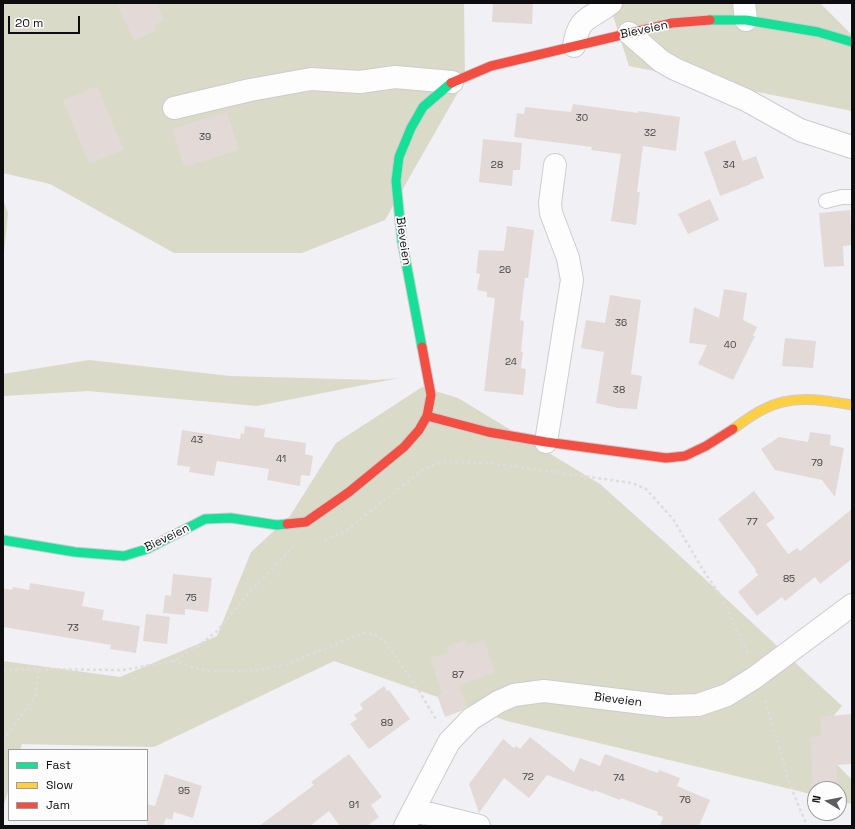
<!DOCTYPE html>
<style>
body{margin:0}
#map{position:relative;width:855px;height:829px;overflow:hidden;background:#f1f0f4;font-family:"Space Grotesk",sans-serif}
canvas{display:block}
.frame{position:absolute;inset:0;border:4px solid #0d0d0f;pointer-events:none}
.legend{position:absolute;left:8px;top:749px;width:140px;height:72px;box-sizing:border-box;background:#fdfdfe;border:1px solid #9d9d9e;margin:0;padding:5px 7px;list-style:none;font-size:12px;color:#0d0d0f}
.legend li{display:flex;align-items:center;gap:8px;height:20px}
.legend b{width:20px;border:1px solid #9d9d9e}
.north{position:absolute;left:807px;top:781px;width:40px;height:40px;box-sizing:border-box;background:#fdfdfe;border:1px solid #9d9d9e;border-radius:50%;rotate:280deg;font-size:11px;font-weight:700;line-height:16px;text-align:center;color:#0d0d0f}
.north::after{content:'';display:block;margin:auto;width:14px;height:18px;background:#5d5c5f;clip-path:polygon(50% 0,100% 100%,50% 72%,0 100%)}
.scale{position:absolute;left:8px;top:16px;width:72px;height:18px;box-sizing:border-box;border:2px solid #0d0d0f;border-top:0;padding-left:5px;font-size:12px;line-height:14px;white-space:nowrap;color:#0d0d0f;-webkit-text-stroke:3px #fdfdfe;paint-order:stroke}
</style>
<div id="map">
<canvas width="855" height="829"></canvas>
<div class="frame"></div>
<ul class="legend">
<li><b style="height:5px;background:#16e098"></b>Fast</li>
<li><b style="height:5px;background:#ffcf43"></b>Slow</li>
<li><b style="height:5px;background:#f24e42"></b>Jam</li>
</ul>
<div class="north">N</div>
<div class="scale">20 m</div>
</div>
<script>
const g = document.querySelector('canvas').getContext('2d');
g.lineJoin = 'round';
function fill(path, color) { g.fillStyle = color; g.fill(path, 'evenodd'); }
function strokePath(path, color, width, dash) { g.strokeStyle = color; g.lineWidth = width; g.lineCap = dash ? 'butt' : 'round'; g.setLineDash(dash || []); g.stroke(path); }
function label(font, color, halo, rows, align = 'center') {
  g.font = font + ' "Space Grotesk",sans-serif'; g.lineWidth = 3.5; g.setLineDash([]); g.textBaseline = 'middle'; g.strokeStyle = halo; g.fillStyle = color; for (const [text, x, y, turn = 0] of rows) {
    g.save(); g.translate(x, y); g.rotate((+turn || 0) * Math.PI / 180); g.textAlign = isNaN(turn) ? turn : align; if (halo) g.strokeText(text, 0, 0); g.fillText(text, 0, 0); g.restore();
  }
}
const green = new Path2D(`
 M3 3H464L465 80 385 220 302 253H174L50 184 3 173Z
 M609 3H820L852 35V111L629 66Z
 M3 199 8 213 3 262Z
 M89 360 230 376 376 380 399 378 257 406 88 391 3 396V374Z
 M422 387 458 398 600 484 667 544 842 706 822 729 819 746 852 780V804L839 801V789H815V795L507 721 334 661 154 747 22 744 20 750H9V788L3 808V661L120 677 217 636 251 552 290 516 336 443Z`);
const building = new Path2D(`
 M117 3H157L164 20 154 25 157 30 134 41Z
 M493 3H533L532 24 492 22Z
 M97 86 124 150 89 164 63 100Z
 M573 104 638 113V111L680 117 676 151 643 146 637 192H640L636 225 611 221 621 154 591 150 592 147 514 137 517 113 524 114 525 107 571 112Z
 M227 112 239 150 184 167 172 129Z
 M483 139 522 143 520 170H513L512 186 479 182Z
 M735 140 743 161 756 156 764 178 751 183V184L720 196 704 152Z
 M710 199 719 220 688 234 678 214Z
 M850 210 852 245 843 246 844 266 824 267 819 213Z
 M507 226 534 230 528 278H525L520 320 524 321 521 352H523L521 368 526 369 523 395 484 391 495 298 487 297V292L477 290 480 274 476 273 479 250 504 251Z
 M724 289 747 293 743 320 757 327 753 336H755L733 380 698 364 707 345 689 343 694 307 719 318Z
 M610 295 641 300 631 374 642 376 637 409 618 408 596 403 604 352 581 348 586 320 605 323Z
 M785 338 816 341 813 368 782 366Z
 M245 426 265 429 264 437 306 443 305 454 313 456 310 476 301 475 300 486 267 480 269 469 217 461 214 476 189 472 190 467 177 465 182 430 240 439 241 433 244 434Z
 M810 432 831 435 830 445 844 448 835 497 822 480 775 470 761 449 779 437 808 442Z
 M754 491 775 518 766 524 788 554 797 548 800 551 852 509V559L820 584 815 577 785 601 782 597 757 616 738 592 758 575 755 571 756 570 718 519Z
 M173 574 212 578 208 612 185 609V615L163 613 165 595 171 596Z
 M30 583 85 592 82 606 104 610 102 620 140 626 136 653 110 649 111 645 3 627V588L12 590 13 587 29 590Z
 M146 614 170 617 167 644 143 641Z
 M465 640 467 646 484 640 495 673 459 685 467 707 461 711 445 717 437 695 442 694 430 658 448 653 446 647Z
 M384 686 387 691 389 690 410 719 369 749 350 724 357 719 354 715 363 709 360 704Z
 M852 714V764L836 765 838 789H815V813H812L810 784 813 783 810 737 821 736 820 717Z
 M530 737 574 772 580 758 600 766 605 754 658 773 659 770 680 778 677 786 710 800 699 826H660L663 817 657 815 658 812 621 798 620 800 594 790V792L547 775 529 798 504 778 479 813 469 784 503 739 514 748 516 746 520 749Z
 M349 754 382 797 371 805 379 817 367 826H340L329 811 310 826H259L314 785 311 782Z
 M165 774 202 786 193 818 174 812 172 820 166 818 163 826H147V804L155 806Z`);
const path = new Path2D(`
 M324 540 344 532 425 468 444 462 490 463 632 483 646 489 673 519 703 570 721 596 748 654
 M173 661 207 671H253L287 664 363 633 374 634 384 640 419 691 437 721
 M3 671 23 669 123 670 173 661 205 641 217 631 247 595 293 547
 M765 700 790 785 807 826
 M3 740 35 697 39 669`);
const lane = new Path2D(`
 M826 201 842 197H852`);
const street = new Path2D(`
 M744 3 746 20
 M629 33 661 61 675 69 746 100 800 130 852 147
 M574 46C579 15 590 20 611 3
 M174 108 250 90 311 79 360 82 395 77 452 82
 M546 442 572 280 568 258 551 213 550 203 555 165
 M413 812 430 814 479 826
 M405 826 449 742 471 719 498 702 514 695 544 691 668 706 698 705 727 695 754 678 852 605`);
const fast = new Path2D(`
 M710 20H746L818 32 852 42
 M422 347 402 241 396 181 399 157 411 128 423 107 451 83
 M3 540 75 552 124 556 147 549 205 519 231 518 277 525 287 524`);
const slow = new Path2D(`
 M733 429C743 422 753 414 764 409 792 394 823 400 852 405`);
const jam = new Path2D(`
 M451 83 491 66 672 23 710 20
 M427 416 488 432 546 442 666 458 685 456 706 446 733 429
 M287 524 306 522 349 492 404 447 419 430 427 416 431 395 422 347`);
const numberNames = [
 ["30",582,118],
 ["32",650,133],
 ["39",205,137],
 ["28",497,165],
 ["34",729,165],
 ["26",505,270],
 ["36",621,323],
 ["40",730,345],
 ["24",511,362],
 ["38",619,390],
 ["43",197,440],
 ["41",281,459],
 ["79",817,463],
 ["77",752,522],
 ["85",789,579],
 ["75",191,598],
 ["73",73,628],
 ["87",458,675],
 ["89",387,723],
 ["72",528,777],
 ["74",619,778],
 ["95",184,791],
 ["76",685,800],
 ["91",354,805]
];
const streetNames = [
 ["Bieveien",644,30,-12],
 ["Bieveien",403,241,82],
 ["Bieveien",167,538,-26],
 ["Bieveien",618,700,7]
];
fill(green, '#d9dac7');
fill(building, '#e3dad7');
strokePath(lane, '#cdcccf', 16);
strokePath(street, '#cdcccf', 24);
strokePath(fast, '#cdcccf', 11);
strokePath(slow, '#cdcccf', 11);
strokePath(jam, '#cdcccf', 11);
strokePath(path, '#ddddde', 2.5, [3, 3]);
strokePath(lane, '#fdfdfd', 14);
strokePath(street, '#fdfdfd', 22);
strokePath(fast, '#16e098', 9);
strokePath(slow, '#ffcf43', 9);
strokePath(jam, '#f24e42', 9);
label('10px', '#444142', null, numberNames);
label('12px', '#0d0d0f', '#fdfdfe', streetNames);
</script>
